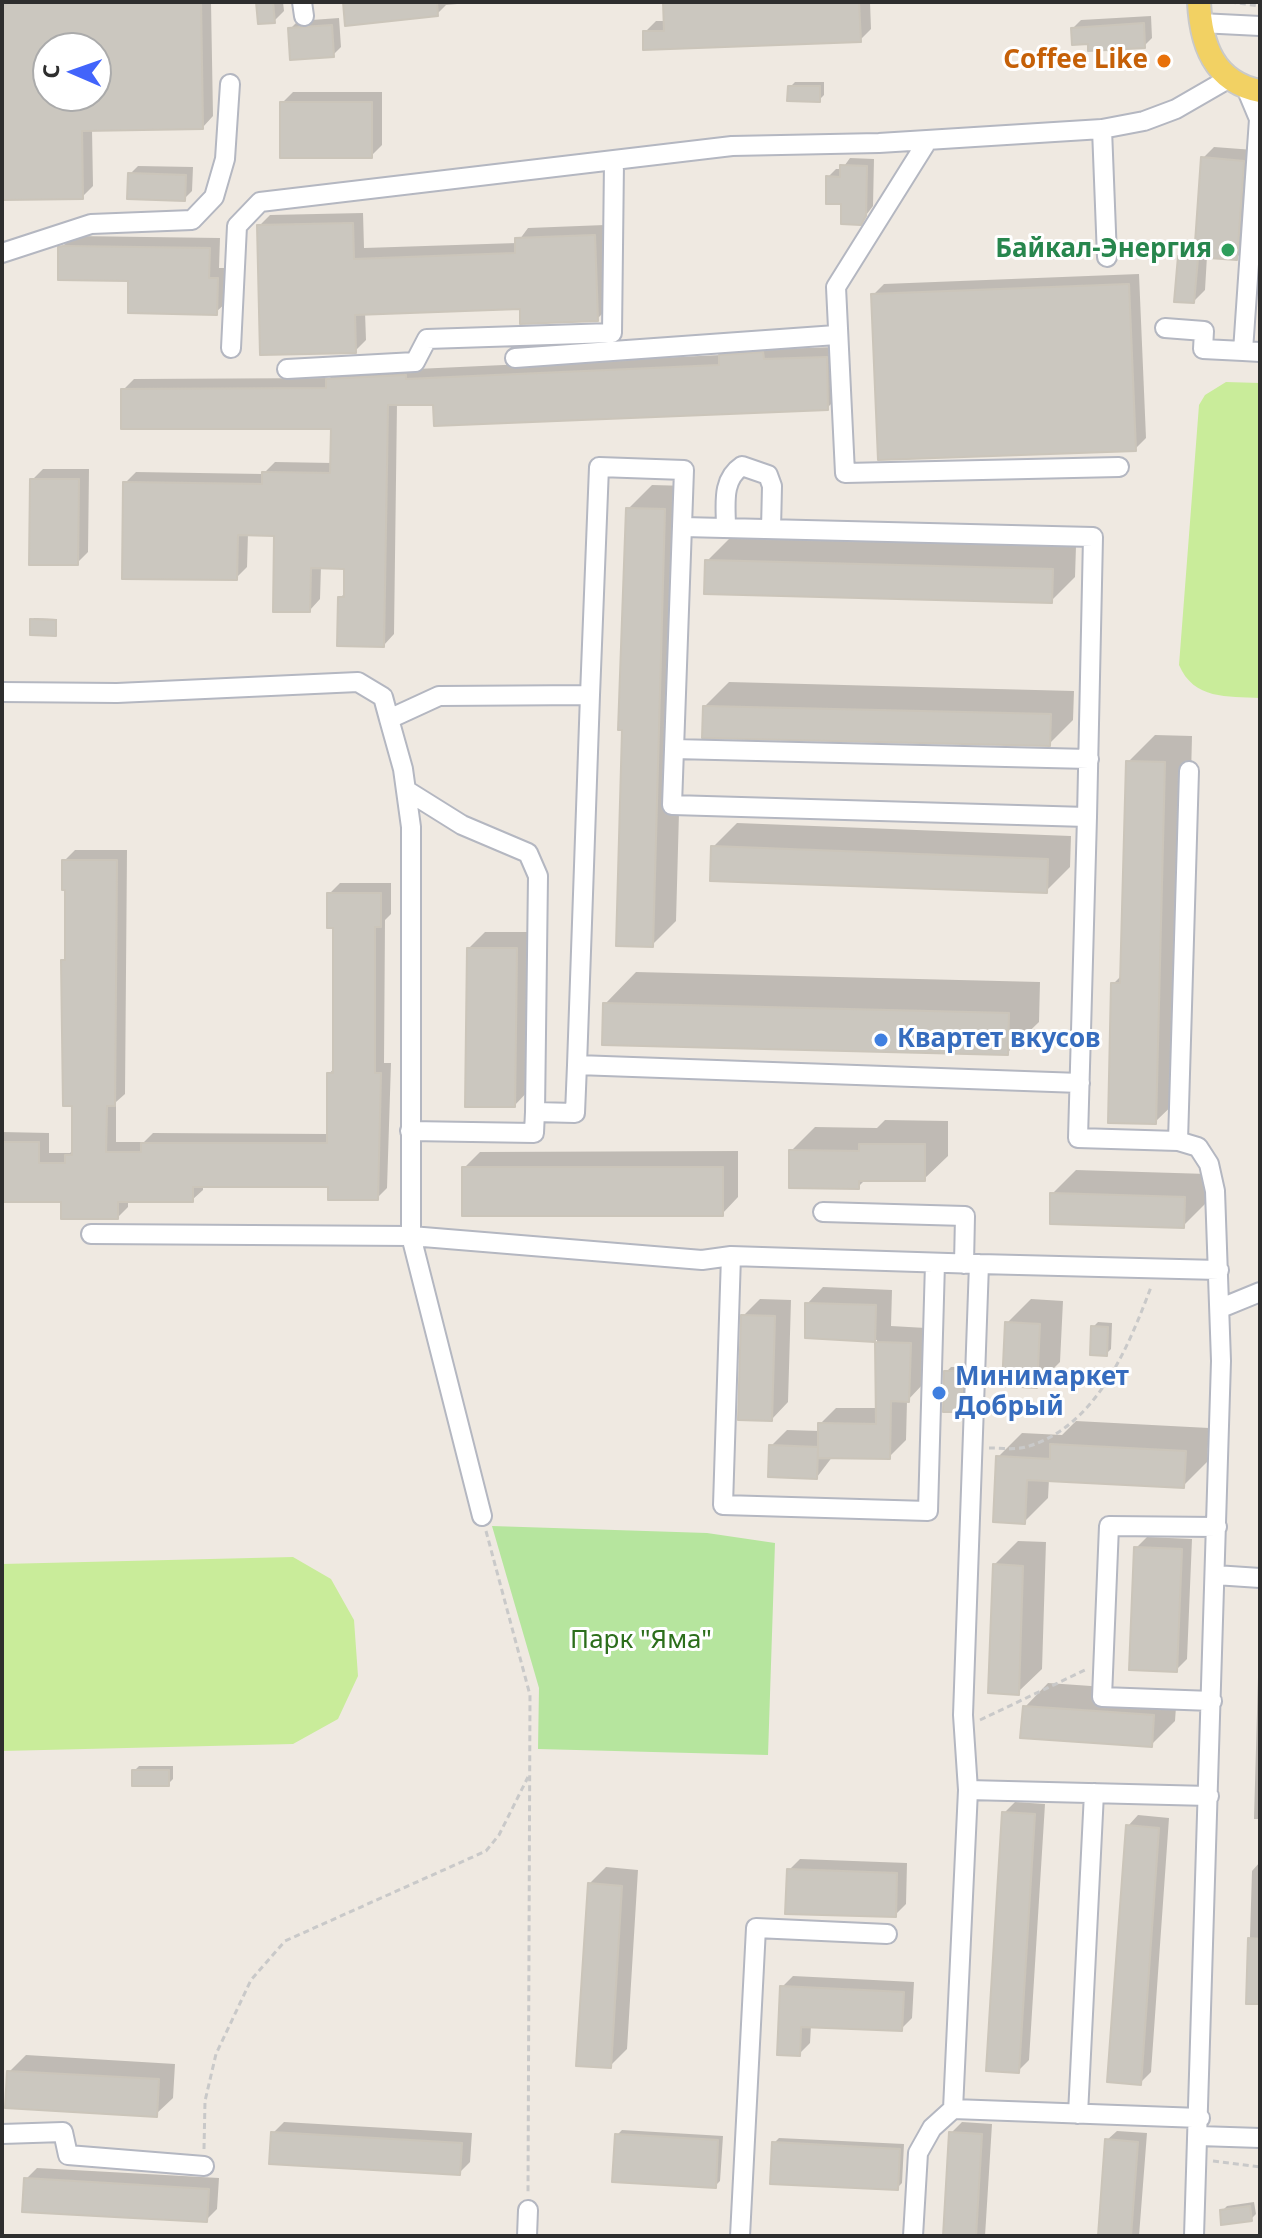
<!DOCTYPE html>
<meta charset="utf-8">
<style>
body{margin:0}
#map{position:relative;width:1262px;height:2238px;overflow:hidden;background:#efe9e1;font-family:"Noto Sans",sans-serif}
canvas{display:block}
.frame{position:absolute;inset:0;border:4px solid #2e2e2e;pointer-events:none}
.north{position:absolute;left:32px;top:32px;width:80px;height:80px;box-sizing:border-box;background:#fff;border:2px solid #ababab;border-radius:50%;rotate:272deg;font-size:22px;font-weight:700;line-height:32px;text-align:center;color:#2e2e2e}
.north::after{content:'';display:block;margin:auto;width:28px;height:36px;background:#4264fb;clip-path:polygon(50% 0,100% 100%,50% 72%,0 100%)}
</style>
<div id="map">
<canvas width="1262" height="2238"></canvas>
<div class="frame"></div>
<div class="north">С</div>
</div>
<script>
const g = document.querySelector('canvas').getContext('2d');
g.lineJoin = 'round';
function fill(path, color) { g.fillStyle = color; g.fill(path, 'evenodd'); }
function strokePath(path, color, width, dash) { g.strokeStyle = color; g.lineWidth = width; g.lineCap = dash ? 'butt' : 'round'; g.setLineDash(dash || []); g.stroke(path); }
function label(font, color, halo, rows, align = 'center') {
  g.font = font + ' "Noto Sans",sans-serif'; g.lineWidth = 6; g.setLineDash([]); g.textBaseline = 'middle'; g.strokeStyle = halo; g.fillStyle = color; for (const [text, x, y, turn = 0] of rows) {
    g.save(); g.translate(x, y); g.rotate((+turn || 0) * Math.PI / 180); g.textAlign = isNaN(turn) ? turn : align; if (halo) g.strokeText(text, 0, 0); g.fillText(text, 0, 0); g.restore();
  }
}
const green = new Path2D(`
 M492 1526 707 1533 775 1543 768 1755 538 1749 539 1688Z`);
const pitch = new Path2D(`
 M1226 382 1260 383V698C1227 696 1194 700 1179 665L1199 405 1205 395Z
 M293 1557 331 1579 354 1620 358 1676 338 1719 293 1744 2 1751V1564Z`);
const shadow = new Path2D(`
 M2 2H211L213 116 203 127 92 129 93 186 82 197 2 198ZM48 48H96V96H48Z
 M258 2H283L284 11 274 21Z
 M345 2H480L446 5 437 14Z
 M665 2H870L871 29 860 40 645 32 656 21H666Z
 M1151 16 1152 38 1144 46 1073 28 1081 20Z
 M339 18 341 47 333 55 290 29 298 21Z
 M795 82H824V95L819 100 790 87Z
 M293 92H382V145L371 156 282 103Z
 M1214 147 1254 150 1247 247 1236 258 1207 256 1205 290 1194 301 1180 257 1191 246H1196L1203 158Z
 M850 158 874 159 873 206 860 223 828 177 836 169H842Z
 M138 166 193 167 192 191 184 199 130 174Z
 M363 213 364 248 517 243 528 228 605 225 608 308 597 319 522 307 365 312 366 340 355 351 259 226 270 215Z
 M75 236 220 238 219 268H228L227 302 216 312 60 248Z
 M1139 274 1146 438 1135 449 873 295 884 284Z
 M773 342 774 349 837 347 838 397 827 408 436 424 435 403H397L394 634 384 645 340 598 346 592V567L321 566 320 599 310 610 276 534 248 533 247 567 236 578 125 483 136 472 263 474 275 462 333 463V427L123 390 134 379 330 378 338 369H416L722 355 732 345Z
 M43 469H89L88 552 77 563 32 480Z
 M652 485 688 486 676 921 652 945 628 509Z
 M731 537 1076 546 1075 577 1051 601 707 561Z
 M34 618 57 619V632L32 620Z
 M729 682 1074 691 1073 720 1049 744 705 706Z
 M1155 735 1192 736 1183 1095 1155 1122 1113 984 1122 975 1128 762Z
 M737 823 1071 836 1070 867 1046 891 713 847Z
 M75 850H127L125 1094 116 1102V1142H144L153 1133 329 1134V1074L335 1067V926L329 894 340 883H391V914L385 920 384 1063H391L387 1188 377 1198 330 1185H203V1190L192 1200H128V1207L118 1217 63 1200H2V1132L49 1133V1153H70L74 1149V1104L63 961 67 957 64 861Z
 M485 932H532L531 1088 515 1105 469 948Z
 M636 972 1040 982 1039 1022 1007 1053 605 1004Z
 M885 1120 948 1121V1156L924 1179H866L858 1187 791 1151 815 1127 877 1128Z
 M738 1151V1197L722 1214 464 1168 480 1152Z
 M1076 1170 1208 1174 1207 1202 1183 1226 1052 1194Z
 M823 1287 892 1290 891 1326 926 1328 924 1383 907 1401 906 1440 889 1457 833 1456 817 1477 771 1446 787 1430 820 1431V1424L836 1408H878L877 1340 807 1336V1304Z
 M760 1299 791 1300 788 1402 772 1419 743 1316Z
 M1031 1299 1063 1301 1060 1362 1036 1386 1007 1323Z
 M1098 1322 1112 1323 1111 1349 1106 1354 1093 1327Z
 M951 1367H967L966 1405 961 1410 946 1372Z
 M1076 1421 1209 1428 1207 1462 1183 1486 1049 1479 1048 1498 1024 1522 998 1457 1022 1433 1062 1435Z
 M1147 1537 1192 1539 1187 1659 1176 1670 1136 1548Z
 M1018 1541 1046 1542 1042 1669 1018 1692 994 1565Z
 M1260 1606V1819H1254Z
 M1048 1683 1177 1692 1175 1721 1151 1745 1025 1707Z
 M139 1766H173V1779L168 1784 134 1771Z
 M1015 1802 1045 1804 1029 2060 1018 2071 1004 1813Z
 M1138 1815 1169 1818 1151 2072 1140 2083 1128 1826Z
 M800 1859 907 1863 906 1904 895 1915 789 1870Z
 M1260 1862V2002H1248L1252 1871Z
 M606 1867 638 1870 627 2049 610 2066 590 1883Z
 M793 1976 914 1982 912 2018 901 2029 811 2025 810 2043 799 2054 782 1987Z
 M26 2055 175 2064 173 2098 156 2114 9 2072Z
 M284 2122 472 2133 470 2162 459 2173 273 2133Z
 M962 2122 992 2124 985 2236H945L951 2133Z
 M622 2130 723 2136 720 2181 715 2186 617 2135Z
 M1117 2131 1147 2133 1139 2236H1100L1107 2140Z
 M779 2138 904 2144 902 2183 897 2188 774 2143Z
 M37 2168 219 2178 217 2209 206 2220 26 2179Z
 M1254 2202 1256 2214 1251 2219 1222 2211 1227 2206Z`);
const building = new Path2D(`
 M2 2H201L203 129 82 131 83 199 2 200ZM48 48H96V96H48Z
 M256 2H273L275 23 258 24Z
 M343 2H437L438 16 345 26Z
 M663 2H859L861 42 643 50V31H664Z
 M1144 23 1145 48 1088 51V44L1072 45 1071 28Z
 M332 25 334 57 290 60 288 28Z
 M788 86H820V102L787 101Z
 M280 102H372V158H280Z
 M1201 157 1244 161 1237 260 1194 257Z
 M840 165 867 166 866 216 861 225 841 224V204H826V176L840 177Z
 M128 173 186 175 185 201 127 199Z
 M353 223 354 259 515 253V238L595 235 598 321 520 324V309L355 315 356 353 260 355 257 225Z
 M63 246 210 248 209 278H218L217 315 128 313V281L58 280V247Z
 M1178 256 1198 258 1194 303 1174 302Z
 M1129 284 1136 451 878 460 871 294Z
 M763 352 764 359 827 357 828 410 434 426 433 405H388L384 647 337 646 338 597H344V569L311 568 310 612H273L274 536 238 535 237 580 122 579 123 482 262 484V472L330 473 331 429H121V389L326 388V379L406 375V379L719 365V355Z
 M30 479H79L78 565H29Z
 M626 508 665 509 653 947 616 946 622 730H618Z
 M705 560 1053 569 1052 603 704 594Z
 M30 619 56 620V636L30 635Z
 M703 706 1051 714 1050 746 702 738Z
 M1126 761 1165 762 1156 1124 1108 1123 1111 983H1120Z
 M711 846 1048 859 1047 893 710 881Z
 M62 860H117L115 1106H107L106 1152H141V1143H327V1073H333V928H327V893H381V927H375V1073H381L378 1200H328V1187H193V1202H118V1219H61V1202H2V1142H39V1163H65V1155H72V1106H63L61 960H65V890H62Z
 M467 948H517L515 1107H465Z
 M603 1003 1009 1013 1008 1055 602 1045Z
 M859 1144H925V1181H859V1189L789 1188V1150L859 1151Z
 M462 1167H723V1216H462Z
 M1050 1193 1185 1197 1184 1228 1050 1224Z
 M805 1303 876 1305 875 1342 805 1338Z
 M741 1315 775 1316 772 1421 738 1420Z
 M1005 1322 1040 1324 1037 1388 1002 1386Z
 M1091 1326 1108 1327 1107 1356 1090 1355Z
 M875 1342 911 1343 909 1402 891 1401 890 1459 818 1458V1423L876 1424Z
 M944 1371H962V1412H943Z
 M1050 1444 1186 1451 1184 1488 1027 1480 1025 1524 993 1522 996 1456 1050 1459Z
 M769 1445 818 1447 817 1479 768 1477Z
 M1134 1547 1182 1549 1177 1672 1129 1670Z
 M993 1564 1023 1566 1019 1695 988 1693Z
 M1023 1706 1154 1715 1152 1747 1020 1738Z
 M132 1770H169V1786H132Z
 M1002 1812 1035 1814 1019 2073 986 2071Z
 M1126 1825 1159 1828 1141 2085 1107 2082Z
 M787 1869 897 1873 896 1917 785 1914Z
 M588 1883 622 1886 611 2068 576 2066Z
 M1248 1938 1260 1939V2004H1246Z
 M780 1986 904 1992 902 2031 801 2027 800 2056 777 2055Z
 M7 2071 159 2079 157 2117 5 2108Z
 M271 2132 462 2143 460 2175 269 2164Z
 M949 2132 982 2134 976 2236H943Z
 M615 2134 718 2140 716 2188 612 2182Z
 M1105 2139 1138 2142 1131 2236H1098Z
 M772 2142 900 2149 898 2190 770 2184Z
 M24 2178 209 2189 207 2222 22 2212Z
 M1250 2206 1252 2221 1221 2225 1220 2210Z`);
const path = new Path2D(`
 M1230 2 1260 6
 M989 1448C1001 1448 1015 1450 1026 1447 1096 1427 1128 1348 1151 1287
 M486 1531 530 1695 528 2194
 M980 1720 1085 1670
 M204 2149 205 2101 216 2054 251 1980 285 1941 486 1851 499 1835 528 1777
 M1213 2161 1260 2167`);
const minor = new Path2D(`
 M302 2 304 16
 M1200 23 1260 26
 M1246 88 1259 119 1243 351 1260 352
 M1102 129 1107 257
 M928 140 836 287 845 473 1119 467
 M2 253 91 224 192 220 214 197 225 159 230 84
 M1165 328 1204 331 1203 349 1243 351
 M231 348 237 226 260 202 732 146 879 143 1102 129 1144 121 1176 109 1228 79
 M515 358 836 335
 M287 369 415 362 427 339 612 333 614 162
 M683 527 1093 537 1087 817
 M726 528C726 505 721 480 742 466L768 475 772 486 771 529
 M2 692 117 693 358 682 383 697 389 719 439 696 590 695 599 467 684 470 672 805 1087 817 1078 1138 1178 1141 1198 1147 1209 1164 1215 1191 1221 1361 1194 2236
 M590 695 577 1065 1080 1083
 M389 719 403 769 411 827V1236L482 1516
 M674 749 1089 759
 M406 790 462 825 528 853 538 876 535 1112
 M410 1131 534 1133 535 1112 575 1113 577 1065
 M1178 1141 1189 771
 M823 1212 965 1216 964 1264
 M91 1234 411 1236 702 1260 731 1256
 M935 1263 928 1511 723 1505 731 1256 979 1264 963 1715 968 1790
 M979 1264 1219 1270
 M1221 1308 1260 1292
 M1215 1575 1260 1578
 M1212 1701 1102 1697 1109 1526 1217 1527
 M953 2109 968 1790 1209 1796
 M1078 2114 1094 1793
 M2 2134 63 2132 68 2155 204 2166
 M1199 2136 1260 2138
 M527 2236 528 2210
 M740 2236 756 1928 887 1934
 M913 2236 918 2153 932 2128 953 2109 1200 2118`);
const major = new Path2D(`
 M1199 2C1201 45 1214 82 1260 91`);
const markers = [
 [1164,61,8,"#e8710a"],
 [1228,250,8,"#2e9e5b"],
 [881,1040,8,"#3f7fe0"],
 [939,1393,8,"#3f7fe0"]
];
const foodNames = [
 ["Coffee Like",1148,61]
];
const leisureNames = [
 ["Байкал-Энергия",1212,250]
];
const shopNames = [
 ["Квартет вкусов",897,1040],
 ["Минимаркет",955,1378],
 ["Добрый",955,1408]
];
const parkNames = [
 ["Парк \"Яма\"",641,1641]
];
fill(green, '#b6e59e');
fill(pitch, '#c9ec9a');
fill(shadow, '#0003');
fill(building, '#cbc7bf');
strokePath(building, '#cbc5ba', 2);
strokePath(minor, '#b4b7c1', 22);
strokePath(major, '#c9c9c9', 26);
strokePath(path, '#c9c9c9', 3, [6, 4]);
strokePath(minor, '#fff', 18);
strokePath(major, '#f2d163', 22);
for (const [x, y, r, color] of markers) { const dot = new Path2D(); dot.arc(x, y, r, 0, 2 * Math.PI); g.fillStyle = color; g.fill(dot); strokePath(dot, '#fff', 3); }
label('bold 26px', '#c56008', '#fff', foodNames, 'right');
label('bold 26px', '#27864d', '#fff', leisureNames, 'right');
label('bold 26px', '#366cbe', '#fff', shopNames, 'left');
label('26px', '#2c6e1b', '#fff', parkNames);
</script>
